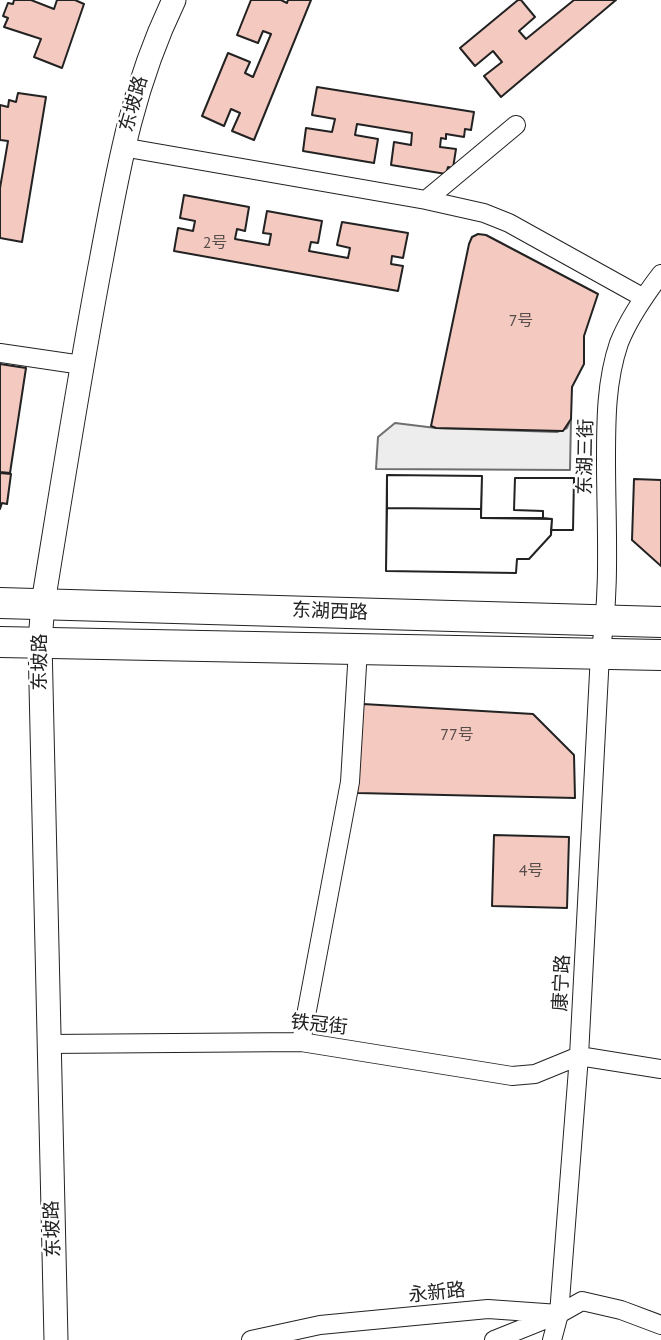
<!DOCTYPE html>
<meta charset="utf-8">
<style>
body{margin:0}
canvas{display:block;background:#fff}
</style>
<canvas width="661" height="1340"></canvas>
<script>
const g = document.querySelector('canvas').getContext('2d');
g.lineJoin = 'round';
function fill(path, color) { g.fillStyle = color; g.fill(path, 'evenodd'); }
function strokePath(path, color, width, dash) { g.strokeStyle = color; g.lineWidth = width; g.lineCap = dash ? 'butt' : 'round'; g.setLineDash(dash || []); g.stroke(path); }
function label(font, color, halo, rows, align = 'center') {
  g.font = font + ' "PT Sans","Noto Sans SC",sans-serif'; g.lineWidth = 5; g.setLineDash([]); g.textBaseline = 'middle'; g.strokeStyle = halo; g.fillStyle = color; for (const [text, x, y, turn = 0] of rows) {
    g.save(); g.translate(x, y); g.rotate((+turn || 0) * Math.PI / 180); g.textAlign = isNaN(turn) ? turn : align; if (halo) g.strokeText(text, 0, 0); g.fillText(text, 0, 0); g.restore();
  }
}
const parking = new Path2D(`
 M571 418 570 470 376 469 378 437 395 423 436 428 557 432 567 428Z`);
const building = new Path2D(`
 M14 0H31L54 9 57 0H75L84 4 62 68 34 57 41 39 4 27 8 18 3 16 8 3 13 4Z
 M251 0H281L287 3 288 0H311L254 140 232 131 240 113 231 109 224 126 202 116 228 53 250 62 245 73 253 77 271 34 263 31 258 43 237 35Z
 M518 0H521L535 17 519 31 526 39 574 0H616L501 97 484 76 502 62 493 51 475 66 460 48Z
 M317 87 474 112 471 130 465 129 464 137 446 134V139L441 138 440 147 456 149 453 168 448 167 446 174 391 165 394 142 411 145 412 133 357 124 355 135 378 139 374 163 303 151 306 128 332 132 335 119 312 115Z
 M18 93 46 97 22 242 0 238V188L8 141 0 140V105L8 107 9 100 16 102Z
 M184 195 249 207 245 231 237 229 235 239 269 245 271 234 263 233 267 211 322 221 318 243 311 242 309 251 348 258 350 248 337 245 342 222 408 233 403 258 392 256 391 264 403 266 398 291 174 251 178 228 193 231 195 221 180 218Z
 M478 234 486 235 598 294 584 336V364L572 387 571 419 563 431 436 428 431 426 469 244 472 237Z
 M0 364 26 368 10 473 0 472Z
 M0 473 11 474 7 504 2 503 0 509Z
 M387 475 482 476 481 518H543V511L514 510 515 478H574L573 530H551V535L529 559H517L516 573 386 571Z
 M387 475 482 476 481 509 387 508Z
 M515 478H574L573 530H551L552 519 543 518V511L514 510Z
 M634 479 661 480V566L632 540Z
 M387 508 481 509V518L552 519 551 535 529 559H517L516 573 386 571Z
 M363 704 533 714 574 755 575 798 357 793Z
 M494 835 569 837 567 908 492 906Z`);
const minor = new Path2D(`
 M122 147 426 200 516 125
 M426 200 484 213 509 223 644 298
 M0 353 82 365
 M301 1042 350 782 358 649
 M48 1044 301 1042 512 1076 535 1074 579 1056 661 1069
 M251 1340 320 1325 488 1309 559 1314
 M494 1340 559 1314 582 1301 621 1310 661 1325
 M552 1340 559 1314 579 1056 600 654C611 591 606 525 606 460 606 421 606 381 619 343 629 318 645 295 661 274`);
const tertiary = new Path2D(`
 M56 1340 40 642 43 603C62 487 80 371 102 256 119 164 133 85 174 0`);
const primary = new Path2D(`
 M0 603 661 622
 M0 642 661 655`);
const numberNames = [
 ["2号",215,243],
 ["7号",521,321],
 ["77号",457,735],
 ["4号",531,871]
];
const streetNames = [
 ["东坡路",134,104,-74],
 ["东湖三街",586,457,-89],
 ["东湖西路",330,612,2],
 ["东坡路",41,662,-90],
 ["康宁路",562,983,-87],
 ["铁冠街",319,1025,6],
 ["东坡路",53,1229,-92],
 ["永新路",437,1293,-6]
];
fill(parking, '#ededed');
strokePath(parking, '#6f6f6f', 2);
fill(building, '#f3c9c0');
strokePath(building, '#222', 2);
strokePath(minor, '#222', 20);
strokePath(tertiary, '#222', 25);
strokePath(primary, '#222', 32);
strokePath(minor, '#fff', 18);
strokePath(tertiary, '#fff', 23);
strokePath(primary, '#fff', 30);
label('16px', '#564c4a', null, numberNames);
label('19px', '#222', '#fff', streetNames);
</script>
